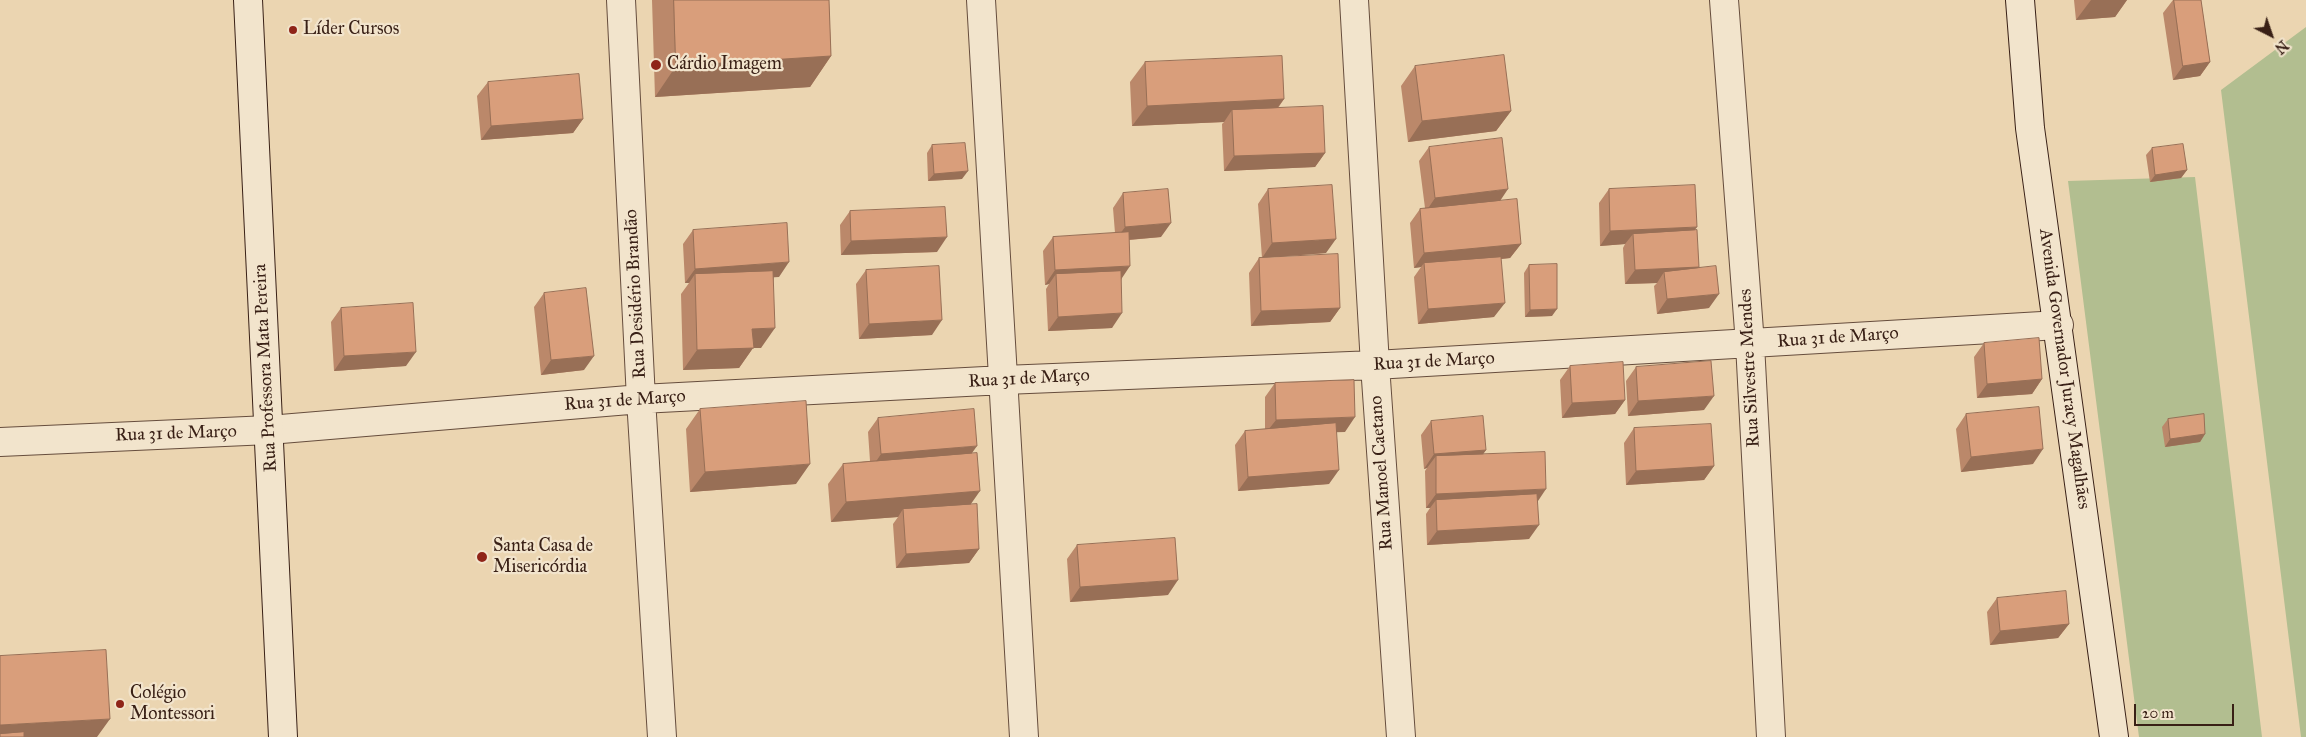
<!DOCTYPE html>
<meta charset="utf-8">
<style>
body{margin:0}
#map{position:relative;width:2306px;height:737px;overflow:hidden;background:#ebd5b1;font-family:"IM FELL Great Primer",serif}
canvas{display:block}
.north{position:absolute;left:2246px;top:10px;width:50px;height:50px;-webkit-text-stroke:4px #f2e4cc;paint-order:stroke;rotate:139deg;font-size:14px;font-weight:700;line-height:20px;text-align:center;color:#392016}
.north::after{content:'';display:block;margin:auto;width:18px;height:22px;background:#392016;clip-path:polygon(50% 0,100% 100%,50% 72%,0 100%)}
.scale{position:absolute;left:2134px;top:704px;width:100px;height:22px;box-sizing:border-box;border:2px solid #392016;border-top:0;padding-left:6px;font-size:15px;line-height:18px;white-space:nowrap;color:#392016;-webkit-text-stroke:4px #f2e4cc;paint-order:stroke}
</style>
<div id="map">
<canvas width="2306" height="737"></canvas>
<div class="north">N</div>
<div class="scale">20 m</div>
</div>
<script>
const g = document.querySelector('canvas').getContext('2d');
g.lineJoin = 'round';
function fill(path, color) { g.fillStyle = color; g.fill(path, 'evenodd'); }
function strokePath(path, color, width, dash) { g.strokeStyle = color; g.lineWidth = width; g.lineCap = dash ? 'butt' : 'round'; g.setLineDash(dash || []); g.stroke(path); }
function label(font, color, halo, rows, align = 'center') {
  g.font = font + ' "IM FELL Great Primer",serif'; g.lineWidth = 4.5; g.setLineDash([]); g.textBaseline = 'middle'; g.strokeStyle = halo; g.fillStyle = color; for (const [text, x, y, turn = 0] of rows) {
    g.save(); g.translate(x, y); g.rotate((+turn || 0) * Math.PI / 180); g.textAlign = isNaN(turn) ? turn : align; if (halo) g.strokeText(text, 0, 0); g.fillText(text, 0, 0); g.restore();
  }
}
const green = new Path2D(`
 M2306 27V737H2301L2221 90Z
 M2195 177 2262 737H2139L2068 181Z`);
const street = new Path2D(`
 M621 0 641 399 662 737
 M981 0 1024 737
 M1354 0 1375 365 1401 737
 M1724 0 1750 344 1771 737
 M0 442 269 430 641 399 1004 380 1375 365 2059 325`);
const secondary = new Path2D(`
 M248 0 283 737
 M2020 0 2030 128 2114 737`);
const wall = new Path2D(`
 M652 0H829L831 56 810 87 655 97Z
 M2074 0H2127L2115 17 2076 20Z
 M2173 0H2201L2210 62 2200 76 2173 80 2163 13Z
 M1145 62 1284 99 1278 108 1325 153 1315 167 1224 171 1222 124 1224 122 1132 126 1130 82Z
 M1415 66 1511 111 1496 131 1408 142 1401 86Z
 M488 82 583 119 573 133 481 140 477 96Z
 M932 145 962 179 928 181 927 153Z
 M1429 147 1500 201 1521 244 1510 258 1501 259 1494 317 1418 324 1414 277 1421 267 1414 268 1410 223 1420 209 1425 208 1419 161Z
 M2152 148 2187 170 2181 178 2150 182 2146 155Z
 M1268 189 1326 253 1262 258 1258 204Z
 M1609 189 1695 230 1699 267 1698 268 1709 308 1657 314 1654 286 1657 283 1625 284 1623 248 1625 244 1600 246 1599 203Z
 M1123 193 1161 237 1129 240 1112 328 1048 331 1046 289 1049 284 1045 285 1043 251 1053 237 1115 233 1113 208Z
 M850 211 937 252 841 255 840 225Z
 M693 230 779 277H774L761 348H753L739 368 683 370 681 294 689 283H685L683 244Z
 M1259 258 1340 308 1330 322 1251 326 1249 273Z
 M1529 265 1552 316 1525 317 1524 273Z
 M866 270 932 335 859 339 856 284Z
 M544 293 584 370 541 375 534 307Z
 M341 308 406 366 334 371 331 322Z
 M1984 343 2042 379 2032 394 1977 398 1974 357Z
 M1570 366 1625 400 1615 414 1562 418 1560 380Z
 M1636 367 1704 410 1628 416 1626 381Z
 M1275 383 1345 432H1336L1329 484 1238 491 1235 445 1245 431 1265 429V397Z
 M700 409 796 484 690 492 686 429Z
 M1966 414 2033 464 1961 472 1956 429Z
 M878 418 972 453 971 504 979 549 969 563 896 568 893 524 898 517 831 522 828 484 843 464 870 461 868 432Z
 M2168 419 2205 434 2200 442 2165 447 2162 427Z
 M1431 421 1486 450 1483 454 1538 501 1529 539 1427 545 1426 514 1430 508H1426L1425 471 1427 468 1424 469 1421 435Z
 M1634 428 1714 466 1704 480 1626 485 1624 443Z
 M1077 545 1168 595 1070 602 1067 559Z
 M1997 598 2069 624 2058 638 1990 645 1987 612Z`);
const shadedWall = new Path2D(`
 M2091 0H2127L2115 17 2076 20Z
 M831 56 810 87 655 97 676 66Z
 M2210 62 2200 76 2173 80 2183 66Z
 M1284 99 1269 119 1232 110 1224 122 1132 126 1147 106Z
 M1511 111 1496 131 1408 142 1422 121Z
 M583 119 573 133 481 140 491 126Z
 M1325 153 1315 167 1224 171 1234 156Z
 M2187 170 2181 178 2150 182 2155 175Z
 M968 171 962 179 928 181 934 174Z
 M1508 189 1498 204 1425 213 1435 198Z
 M1171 223 1161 237 1115 241 1125 227Z
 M1697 227 1686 242 1633 234 1625 244 1600 246 1610 231Z
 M947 237 937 252 841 255 851 241Z
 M1336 239 1326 253 1262 258 1272 243Z
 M1521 244 1510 258 1425 267 1424 263 1421 267 1414 268 1424 253Z
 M789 262 779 277 695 282V274L689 283H685L695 269Z
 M1130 266 1120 281 1056 274 1049 284 1045 285 1055 270Z
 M1699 267 1689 281 1664 272 1657 283 1625 284 1635 270Z
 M1719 294 1709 308 1657 314 1667 299Z
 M1505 303 1494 317 1418 324 1428 309Z
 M1340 308 1330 322 1251 326 1261 311Z
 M1557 309 1552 316 1525 317 1530 310Z
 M1122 313 1112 328 1048 331 1058 317Z
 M942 320 932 335 859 339 869 324Z
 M775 328 761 348H753L739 368 683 370 697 350 752 329Z
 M416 352 406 366 334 371 344 356Z
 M594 356 584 370 541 375 551 360Z
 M2042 379 2032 394 1977 398 1987 384Z
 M1714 396 1704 410 1628 416 1638 401Z
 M1625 400 1615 414 1562 418 1572 403Z
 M1355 417 1345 432 1265 434 1276 420Z
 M2205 434 2200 442 2165 447 2170 439Z
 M977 446 967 460 871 469 881 454Z
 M2043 449 2033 464 1961 472 1971 457Z
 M1486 450 1476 464 1436 456 1427 468 1424 469 1434 454Z
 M810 464 796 484 690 492 705 472Z
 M1714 466 1704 480 1626 485 1636 471Z
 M1339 470 1329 484 1238 491 1248 477Z
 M1546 489 1536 504 1436 500 1430 508H1426L1436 494Z
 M980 491 966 511 903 509 898 517 831 522 846 502Z
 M1539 525 1529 539 1427 545 1437 531Z
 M979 549 969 563 896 568 906 554Z
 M1178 580 1168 595 1070 602 1080 587Z
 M2069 624 2058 638 1990 645 2000 631Z
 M110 719 97 737H0V725Z`);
const building = new Path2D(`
 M674 0H829L831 56 676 66Z
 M2174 0H2201L2210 62 2183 66Z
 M1504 55 1511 111 1422 121 1415 66Z
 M1282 56 1284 99 1147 106 1145 62Z
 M579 74 583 119 491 126 488 82Z
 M1323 106 1325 153 1234 156 1232 110Z
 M1502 138 1508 189 1435 198 1429 147Z
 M965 143 968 171 934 174 932 145Z
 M2183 144 2187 170 2155 175 2152 148Z
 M1332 185 1336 239 1272 243 1268 189Z
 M1695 185 1697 227 1610 231 1609 189Z
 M1168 189 1171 223 1125 227 1123 193Z
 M1517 199 1521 244 1424 253 1420 209Z
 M945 207 947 237 851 241 850 211Z
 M787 223 789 262 695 269 693 230Z
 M1697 230 1699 267 1635 270 1633 234Z
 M1129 232 1130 266 1055 270 1053 237Z
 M1338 254 1340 308 1261 311 1259 258Z
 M1501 257 1505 303 1428 309 1424 263Z
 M1557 264V309L1530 310 1529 265Z
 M939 266 942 320 869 324 866 270Z
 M1716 266 1719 294 1667 299 1664 272Z
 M773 271 775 328 752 329 754 348 697 350 695 274Z
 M1121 271 1122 313 1058 317 1056 274Z
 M586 288 594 356 551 360 544 293Z
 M413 303 416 352 344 356 341 308Z
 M2039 338 2042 379 1987 384 1984 343Z
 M1711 361 1714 396 1638 401 1636 367Z
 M1623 362 1625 400 1572 403 1570 366Z
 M1354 380 1355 417 1276 420 1275 383Z
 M806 401 810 464 705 472 700 409Z
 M2039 407 2043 449 1971 457 1966 414Z
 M974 409 977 446 881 454 878 418Z
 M2204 414 2205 434 2170 439 2168 419Z
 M1483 416 1486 450 1434 454 1431 421Z
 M1336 423 1339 470 1248 477 1245 431Z
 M1711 424 1714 466 1636 471 1634 428Z
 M1545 452 1546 489 1436 494V456Z
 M977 453 980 491 846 502 843 464Z
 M1537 494 1539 525 1437 531 1436 500Z
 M977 504 979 549 906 554 903 509Z
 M1175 538 1178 580 1080 587 1077 545Z
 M2066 591 2069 624 2000 631 1997 598Z
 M106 650 110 719 0 725V656Z
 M24 732V737H0V734Z`);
const markers = [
 [293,30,5,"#8f2418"],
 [656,65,6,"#8f2418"],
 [482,557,6,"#8f2418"],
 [120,704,5,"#8f2418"]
];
const poiNames = [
 ["Líder Cursos",303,30],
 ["Cárdio Imagem",667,65],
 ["Santa Casa de",493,547],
 ["Misericórdia",493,568],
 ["Colégio",130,694],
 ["Montessori",130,715]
];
const streetNames = [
 ["Rua Desidério Brandão",636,294,-93],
 ["Rua 31 de Março",1838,338,-4],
 ["Rua 31 de Março",1434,362,-3],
 ["Rua Professora Mata Pereira",266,368,-93],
 ["Rua Silvestre Mendes",1750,368,-93],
 ["Avenida Governador Juracy Magalhães",2064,369,82],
 ["Rua 31 de Março",1029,379,-3],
 ["Rua 31 de Março",625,401,-4],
 ["Rua 31 de Março",176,434,-2],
 ["Rua Manoel Caetano",1382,473,-94]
];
fill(green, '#b2be90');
strokePath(street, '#664d3d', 30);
strokePath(secondary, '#392016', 30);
strokePath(street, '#f2e4cc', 28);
strokePath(secondary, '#f2e4cc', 28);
fill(wall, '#bb886a');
fill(shadedWall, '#986f56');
fill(building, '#d99e7b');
strokePath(building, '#986f56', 1);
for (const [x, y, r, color] of markers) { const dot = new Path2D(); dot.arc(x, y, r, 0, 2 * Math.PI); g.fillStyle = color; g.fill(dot); strokePath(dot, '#f2e4cc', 2); }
label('18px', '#392016', '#f2e4cc', poiNames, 'left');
label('18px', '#392016', '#f2e4cc', streetNames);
</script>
